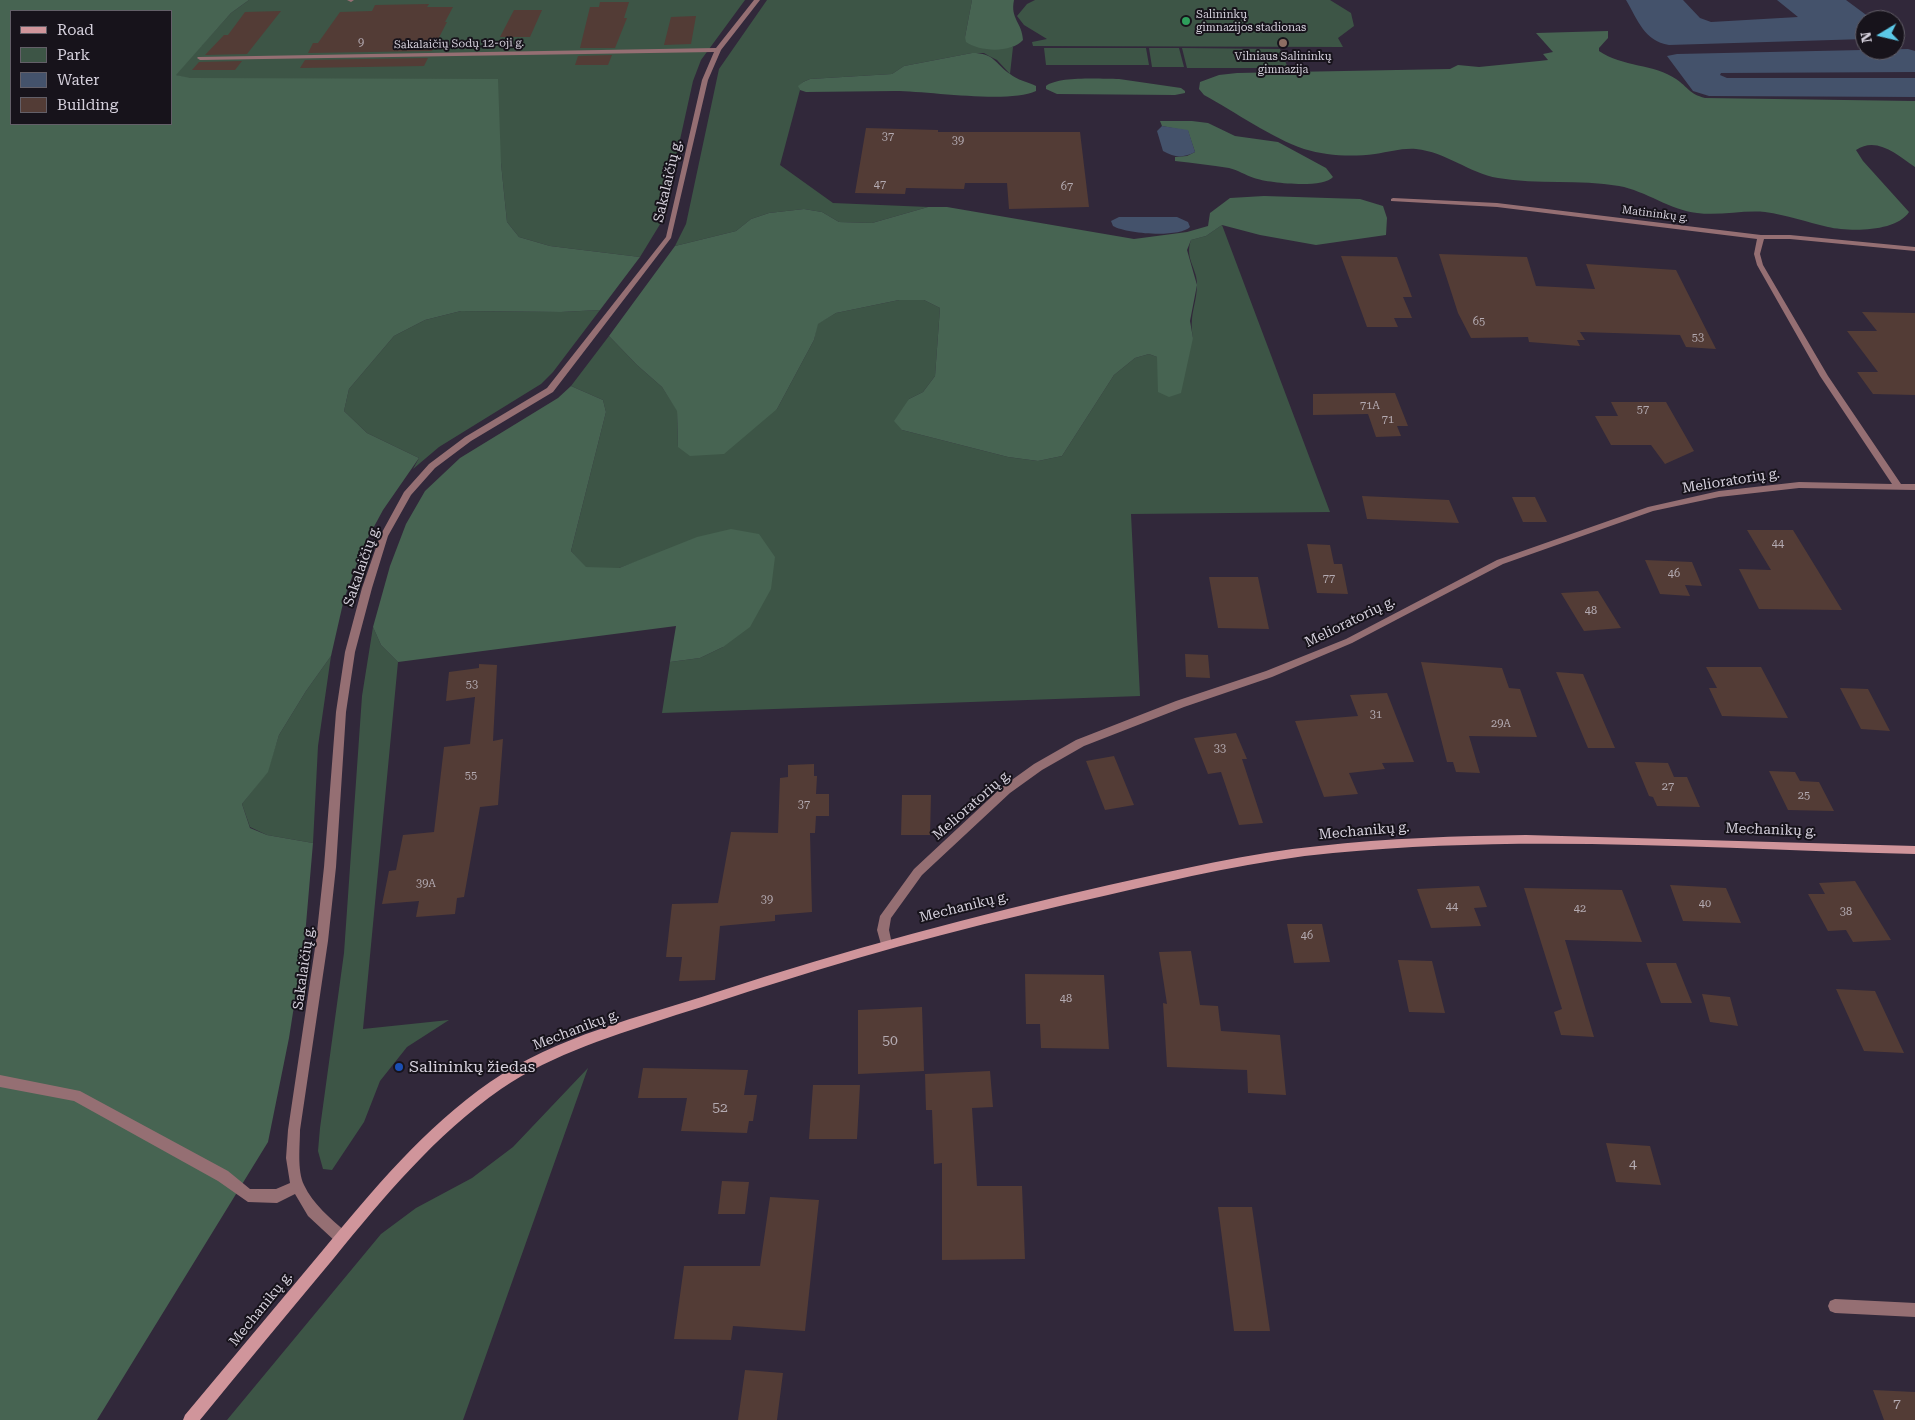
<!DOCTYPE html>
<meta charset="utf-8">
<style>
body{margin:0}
#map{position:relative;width:1915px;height:1420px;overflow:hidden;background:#31283a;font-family:"Roboto Serif",serif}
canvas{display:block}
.legend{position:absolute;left:10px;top:10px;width:162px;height:115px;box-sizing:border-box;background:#17131b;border:1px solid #635f68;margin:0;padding:6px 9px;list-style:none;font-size:15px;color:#d5d0dc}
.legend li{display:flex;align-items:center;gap:10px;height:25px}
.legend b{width:25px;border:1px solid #635f68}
.north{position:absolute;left:1855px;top:10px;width:50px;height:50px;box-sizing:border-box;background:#17131b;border:1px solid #635f68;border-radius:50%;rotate:261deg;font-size:14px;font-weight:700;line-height:20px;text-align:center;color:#d5d0dc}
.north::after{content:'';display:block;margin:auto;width:18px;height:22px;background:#5bc8e7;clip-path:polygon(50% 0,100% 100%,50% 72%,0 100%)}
</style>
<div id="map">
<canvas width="1915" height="1420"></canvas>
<ul class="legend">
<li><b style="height:6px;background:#d0959b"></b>Road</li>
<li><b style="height:14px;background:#3d5546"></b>Park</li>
<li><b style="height:14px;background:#44526b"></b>Water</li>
<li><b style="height:14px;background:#533c36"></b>Building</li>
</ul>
<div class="north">N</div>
</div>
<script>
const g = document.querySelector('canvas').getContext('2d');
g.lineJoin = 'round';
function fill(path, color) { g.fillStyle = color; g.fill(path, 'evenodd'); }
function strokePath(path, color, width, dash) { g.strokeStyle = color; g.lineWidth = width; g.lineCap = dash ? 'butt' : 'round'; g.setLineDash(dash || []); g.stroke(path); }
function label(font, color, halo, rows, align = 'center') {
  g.font = font + ' "Roboto Serif",serif'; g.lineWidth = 4; g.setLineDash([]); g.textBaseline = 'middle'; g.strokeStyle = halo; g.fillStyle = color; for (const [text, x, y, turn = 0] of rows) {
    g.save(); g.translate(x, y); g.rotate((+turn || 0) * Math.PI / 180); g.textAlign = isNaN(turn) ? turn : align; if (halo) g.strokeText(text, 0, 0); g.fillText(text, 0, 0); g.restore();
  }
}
const green = new Path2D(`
 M249 0H745L701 60 693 81 662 221 640 257 550 246 519 237 507 222 501 163 175 75 231 13Z
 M767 0H972L965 37 982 48 1013 47 1010 74 997 60 989 56 984 53H972L904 66 892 74 810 79 803 82 799 86 800 90 780 165 833 203 928 207 872 223 839 222 822 212 804 209 769 213 751 219 736 231 675 246 686 224 719 69Z
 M1035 0H1330L1351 13 1354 26 1338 38 1343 47 1033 46 1032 42 1047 39 1024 25 1017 16 1027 4Z
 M1044 48H1146L1149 65H1046Z
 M1149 48H1179L1184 67H1152Z
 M1182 48 1280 49 1288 68H1187Z
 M1222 225 1330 512 1131 514 1140 696 662 713 670 662 700 658 723 647 655 555 619 568H586L571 551 606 412 603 400 571 386 609 336 637 365 662 387 677 410 678 447 777 409 814 340 817 324 836 313 899 300H924L940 308 935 376 923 392 909 399 902 430 1008 457 1038 461 1062 456 1114 375 1135 358 1149 354 1157 357 1193 338C1189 315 1196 307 1197 286 1198 269 1184 259 1191 240L1206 236Z
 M600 310 553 372 541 384 439 447 413 469 419 458 367 433 344 411 349 389 394 336 425 320 461 311 561 312Z
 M373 627 381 645 398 662 363 1029 449 1020 407 1047 380 1081 364 1122 332 1170 323 1169 318 1151 320 1128 344 953 362 696Z
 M331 656 318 746 313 843 267 835 250 827 242 804 267 772 279 735 306 691Z
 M588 1068 463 1420H227L381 1234 416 1208 472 1178 513 1147Z`);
const forest = new Path2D(`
 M0 0H249L231 13 176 75 190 78 498 79 501 163 507 222 519 237 550 246 640 257 600 310 561 312 461 311 425 320 394 336 349 389 344 411 367 433 419 458 383 510 363 547 344 599 331 656 306 691 279 735 268 772 242 804 250 828 267 835 313 843 305 936 289 1038 268 1142 97 1420H0ZM11 11H171V124H11Z
 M972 0H1014C1010 19 1022 22 1023 40 1012 53 980 52 966 42L965 37Z
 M1608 31V38L1599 48V51C1622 67 1655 64 1676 79 1688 87 1689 94 1705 98L1915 101V167C1897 155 1877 136 1856 150L1863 161 1909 212C1896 232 1850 232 1828 227 1806 222 1787 215 1765 212 1743 210 1719 216 1697 213 1670 210 1646 191 1619 186 1579 179 1538 185 1498 178 1469 173 1446 152 1416 149 1401 148 1390 152 1375 154 1352 157 1327 156 1304 149 1272 138 1235 112 1204 95L1199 89 1200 82 1219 75 1237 73 1450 69 1458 65 1479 67 1539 61 1548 60 1543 54 1553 52 1536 33Z
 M972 53C995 53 994 63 1010 74 1017 80 1028 82 1036 86V91C1008 104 929 91 895 91 865 91 835 92 806 92L800 90 798 86 803 82 810 79 892 74 904 66Z
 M1119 79 1181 88 1185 91V93L1175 95 1057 94 1046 89V86C1059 76 1101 79 1119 79Z
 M1160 121H1192L1208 123 1235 136 1278 142 1326 168 1333 177C1323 189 1268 183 1254 178 1245 175 1238 170 1229 168 1211 165 1193 163 1175 161V157L1187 156 1195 152 1188 131 1162 126Z
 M1264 196 1360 199 1383 206 1387 218 1386 235 1316 245 1260 235 1222 225 1206 236 1191 240 1187 250 1197 285 1190 321 1193 338 1181 393 1169 397 1158 392 1157 357 1149 354 1135 358 1114 375 1062 456 1038 461 1008 457 902 430 894 421 909 399 923 392 935 376 940 308 924 300H899L836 313 818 324 814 340 777 409 724 454 690 456 678 447 677 411 662 387 637 365 609 336 675 246 736 231 751 219 769 213 804 209 822 212 839 222 872 223 928 207H947L1134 239 1187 232 1208 226 1210 213 1230 198Z
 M571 386 603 400 606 412 571 551 586 567 619 568 697 537 731 529 759 534 775 557 771 589 750 627 723 647 700 658 670 662 676 626 398 662 381 645 373 627 390 566 406 524 425 491 460 458 558 398Z`);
const water = new Path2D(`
 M1626 0H1683L1700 18 1711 22 1798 17 1777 0H1846L1873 20H1865V39L1669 45C1644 41 1638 20 1626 0Z
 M1908 49 1915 51V72L1721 73 1720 75 1727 78H1915V97L1709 96 1693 91 1667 56 1677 54Z
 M1162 126 1188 130 1195 152C1183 158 1175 158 1163 151L1157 131Z
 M1119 217H1177L1188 222 1190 227C1179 238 1127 234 1113 226L1111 221Z`);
const building = new Path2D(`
 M600 2H629L624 18H627L615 48H580L590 7H599Z
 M429 4 427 7H453L445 22H447L432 51 308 53 313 43H318L340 12 372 11 375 5Z
 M514 10H542L530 37H500Z
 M281 11 247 54 205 55 224 35H228L245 12Z
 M696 16 691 44 664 45 671 17Z
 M612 55 608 65H575L578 56Z
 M428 58 424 66 300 68 305 60Z
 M242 61 235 70H192L199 62Z
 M866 128 938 130V132H1080L1089 207 1009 209 1007 183H965L964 189 906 188 905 194 855 193Z
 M1439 254 1527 257 1536 286 1595 289 1586 264 1676 270 1716 349 1686 347 1680 335 1580 332 1585 340H1577L1580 346 1529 342 1528 337 1471 338 1458 313Z
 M1341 256 1397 257 1412 297H1403L1412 318H1394L1398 327H1367Z
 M1862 312 1915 313V395L1873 394 1857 372H1878L1847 331H1877Z
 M1395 393 1408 426H1397L1401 436 1376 437 1368 414 1313 415V394Z
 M1611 402H1666L1694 451 1665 464 1651 445H1611L1595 416H1618Z
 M1362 496 1449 500 1459 523 1367 519Z
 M1512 497H1535L1547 522H1523Z
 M1747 530H1793L1842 610 1759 609 1739 569 1771 570Z
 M1307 544 1330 545 1334 564H1342L1348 594 1317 593Z
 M1645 560 1692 562 1702 586 1685 585 1690 596 1660 594Z
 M1209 577H1258L1269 629 1218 628Z
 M1598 591 1621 628 1584 631 1561 593Z
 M1185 654 1208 655 1210 678 1186 677Z
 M1421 662 1502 668 1509 688 1520 689 1537 737 1469 736 1480 773 1456 772 1453 762H1447Z
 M479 664 497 665 493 741 503 739 498 805 480 807 464 897 457 898 455 914 416 917 419 901 382 904 389 871 396 870 403 835 434 832 444 747 470 744 475 697 446 701 449 672 479 668Z
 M1706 667H1761L1788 718 1722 716 1709 688H1717Z
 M1556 672 1583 674 1615 748H1588Z
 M1840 688 1868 689 1890 731 1861 729Z
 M1387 693 1414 762 1382 763 1385 769 1349 773 1358 794 1324 797 1295 721 1358 716 1350 695Z
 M1236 733 1247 759H1242L1263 823 1239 825 1221 772 1208 774 1194 738Z
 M1114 756 1134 805 1105 810 1086 761Z
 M1635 762 1668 763 1674 777H1687L1700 807 1657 806 1653 797 1649 796Z
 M814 764V776H817L816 794H829V816H816L815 833H810L812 912 775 915V921L720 926 715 980 679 981 682 957H666L672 904 718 903 731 832 778 833 780 778 788 777V765Z
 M1769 771 1795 772 1800 781 1819 782 1834 811 1788 810Z
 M902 795H931L930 835H901Z
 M1855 881 1891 940 1853 942 1846 930 1828 931 1808 894H1825L1819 883Z
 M1670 885 1726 888 1741 923 1683 921Z
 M1479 886 1487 907 1474 908 1481 926 1431 928 1417 889Z
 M1524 888 1622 890 1642 942 1565 940 1594 1037 1561 1035 1554 1012 1562 1009Z
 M1287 924H1322L1330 962 1294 963Z
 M1191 951 1200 1005 1218 1006 1221 1031 1280 1035 1286 1095 1248 1093 1247 1070 1167 1067 1163 1003 1167 1004 1159 952Z
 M1398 960 1432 961 1445 1013 1409 1012Z
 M1646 963H1676L1692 1003H1661Z
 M1025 974 1104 975 1109 1049 1041 1048 1040 1024H1026Z
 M1836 989 1875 991 1904 1053 1864 1051Z
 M1702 994 1730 997 1738 1026 1710 1022Z
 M922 1007 924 1071 858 1074V1010Z
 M643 1068 748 1070 744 1095H757L753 1121H749L747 1133 681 1131 687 1098H638Z
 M990 1071 993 1107 972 1108 977 1186H1022L1025 1259 942 1260V1163L934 1164 932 1110H926L925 1074Z
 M813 1085H860L857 1139H809Z
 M1606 1143 1650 1146 1661 1185 1616 1182Z
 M722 1181 749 1182 745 1214H718Z
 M770 1197 819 1200 805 1331 733 1326 731 1340 674 1339 684 1266H760Z
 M1218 1207H1252L1270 1331H1234Z
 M745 1370 783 1373 777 1420H738Z
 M1873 1390 1915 1392V1420H1884Z`);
const minor = new Path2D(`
 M347 0H354L351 2Z
 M754 0H760L721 50 708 80 671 238 553 392 471 441 435 468 411 495 388 536 372 588 355 652 346 712 336 867 328 941 300 1130C300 1146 297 1170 304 1185 313 1204 330 1218 346 1232L348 1237 346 1242 341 1244 336 1242 308 1216 295 1194 277 1203 248 1202 218 1181 74 1101 0 1087V1075L80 1091 228 1171 250 1189H276L290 1183 286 1158 288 1130 316 941 324 867 336 712 345 652 362 588 380 536 404 492 429 464 465 437 547 388 666 237 702 80 714 52 200 60 197 58 198 57 716 48Z
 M1393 198 1497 203 1761 235H1790L1915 247V251L1790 239H1764L1760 254 1763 265 1828 376 1901 484H1915V490L1799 488 1719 497 1653 511 1503 564 1352 643 1272 677 1184 707 1084 746 1042 770 1010 793 922 875 891 918 889 930 892 944 890 948 886 949 882 948 877 930 880 916 914 869 1002 787 1034 764 1076 740 1176 701 1266 671 1346 639 1497 560 1648 507 1719 491 1799 482 1892 484 1820 376 1757 265 1754 254 1757 239 1497 207 1391 201V199Z
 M1835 1299 1915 1303V1317L1835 1313 1830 1311 1828 1306 1830 1301Z`);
const secondary = new Path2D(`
 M1526 835 1915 846V854C1721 849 1526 834 1333 853 1257 860 1182 878 1108 895 996 920 885 948 776 983 743 993 709 1005 676 1015 616 1035 554 1053 501 1089 435 1135 384 1197 334 1258 289 1312 244 1366 200 1420H183L185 1415C231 1360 277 1305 323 1250 373 1190 424 1128 490 1082 557 1036 640 1017 717 992 846 950 976 915 1109 885 1178 870 1248 853 1319 846 1388 838 1457 836 1526 835Z`);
const markers = [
 [1186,21,5,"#2e9e5b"],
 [1283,43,5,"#8d6e63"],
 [399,1067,5,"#1a4fb4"]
];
const farPoinames = [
 ["Salininkų",1196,15],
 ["gimnazijos stadionas",1196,28],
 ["Vilniaus Salininkų",1283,57,"center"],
 ["gimnazija",1283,70,"center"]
];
const numberNames = [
 ["9",361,43],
 ["37",888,137],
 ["39",958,141],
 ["47",880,185],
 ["67",1067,187],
 ["65",1479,322],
 ["53",1698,338],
 ["71A",1370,406],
 ["57",1643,410],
 ["71",1388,420],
 ["44",1778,544],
 ["46",1674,574],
 ["77",1329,579],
 ["48",1591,611],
 ["53",472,685],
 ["31",1376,715],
 ["29A",1501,724],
 ["33",1220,749],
 ["55",471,776],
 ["27",1668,787],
 ["25",1804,796],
 ["37",804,805],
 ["39A",426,884],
 ["39",767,900],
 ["40",1705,904],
 ["44",1452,907],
 ["42",1580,909],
 ["38",1846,912],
 ["46",1307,936],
 ["48",1066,999]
];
const farStreetnames = [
 ["Sakalaičių Sodų 12-oji g.",459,44,-1],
 ["Matininkų g.",1655,214,7]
];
const streetNames = [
 ["Sakalaičių g.",668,181,-77],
 ["Melioratorių g.",1731,481,-9],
 ["Sakalaičių g.",362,566,-71],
 ["Melioratorių g.",1350,622,-26],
 ["Melioratorių g.",972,805,-41],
 ["Mechanikų g.",1771,830,2],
 ["Mechanikų g.",1364,831,-5],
 ["Mechanikų g.",964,907,-14],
 ["Sakalaičių g.",304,968,-82],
 ["Mechanikų g.",576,1030,-21],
 ["Mechanikų g.",261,1309,-51]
];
const nearNumbernames = [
 ["50",890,1041],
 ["52",720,1108],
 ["4",1633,1164],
 ["7",1897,1404]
];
const nearPoinames = [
 ["Salininkų žiedas",409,1067]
];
fill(green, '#3d5546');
fill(forest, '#476452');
fill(water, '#44526b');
fill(building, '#533c36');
fill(minor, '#956f73');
fill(secondary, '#d0959b');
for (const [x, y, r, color] of markers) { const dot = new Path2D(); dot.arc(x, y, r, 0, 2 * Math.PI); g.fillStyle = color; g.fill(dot); strokePath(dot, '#17131b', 2); }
label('11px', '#d5d0dc', '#17131b', farPoinames, 'left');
label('11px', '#b4abb2', null, numberNames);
label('11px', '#d5d0dc', '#17131b', farStreetnames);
label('14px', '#d5d0dc', '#17131b', streetNames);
label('14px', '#b4abb2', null, nearNumbernames);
label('16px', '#d5d0dc', '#17131b', nearPoinames, 'left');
</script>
